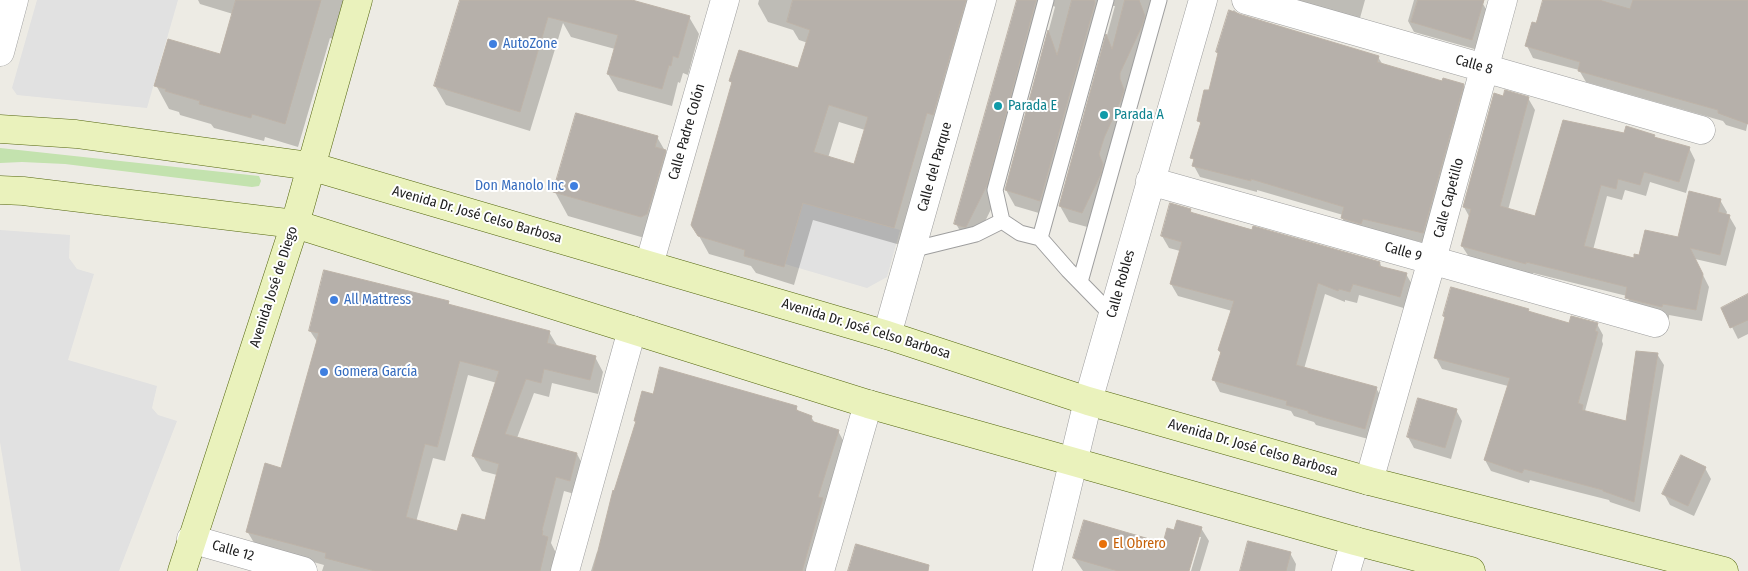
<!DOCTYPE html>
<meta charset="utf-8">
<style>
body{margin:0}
canvas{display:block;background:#edebe4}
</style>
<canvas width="1748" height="571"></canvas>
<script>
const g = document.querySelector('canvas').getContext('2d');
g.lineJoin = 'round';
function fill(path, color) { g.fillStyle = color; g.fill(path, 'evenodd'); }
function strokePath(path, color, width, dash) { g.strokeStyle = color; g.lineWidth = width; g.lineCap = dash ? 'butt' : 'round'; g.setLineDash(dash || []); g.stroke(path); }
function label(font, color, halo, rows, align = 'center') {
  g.font = font + ' "Fira Sans Condensed",sans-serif'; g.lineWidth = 4; g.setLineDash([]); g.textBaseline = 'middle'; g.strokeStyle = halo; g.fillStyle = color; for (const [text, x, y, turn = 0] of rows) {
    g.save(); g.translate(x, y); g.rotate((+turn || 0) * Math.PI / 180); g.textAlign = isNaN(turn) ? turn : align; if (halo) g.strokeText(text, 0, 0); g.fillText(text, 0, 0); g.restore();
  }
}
const grass = new Path2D(`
 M0 148 259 176 261 181 259 186 252 187 65 164 22 162 0 163Z`);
const parking = new Path2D(`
 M37 0H178L147 108 17 95 12 88Z
 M803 201 900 230 887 277 867 288 785 264Z
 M0 230 70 235 69 258 77 269 94 274 68 360 157 386 152 408 158 415 177 421 119 571H21L0 442Z`);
const shadow = new Path2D(`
 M198 0H348L336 40 330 38 298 147 265 137 264 141 214 128 211 124 180 115 179 112 169 109 156 85 221 56 233 14 200 4Z
 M461 0H622L689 17 699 34 688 75 683 73 680 83 678 82 672 106 618 91 608 74 615 49 571 37 563 23 530 131 446 105 435 86Z
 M759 0H981L904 246 813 220 794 285 756 273 751 266 709 254 693 225 733 85 730 81 799 70 808 43 799 40 793 30 768 22 758 4ZM839 122 865 130 855 165 828 158Z
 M1018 0H1156L1091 228 1069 222 1060 206 1115 6H1112L1105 13 1049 216 1015 206 1006 190 1055 7 1054 6 1048 9 995 201 975 242 965 239 956 224Z
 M1275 0H1365L1360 18 1326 9Z
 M1414 0H1484L1483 4 1489 14 1478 50 1414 32 1408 21Z
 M1544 0H1748V121L1746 131 1726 125 1723 121 1586 82 1579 70 1533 58 1527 46 1537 24Z
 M1234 10 1241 16 1378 57 1383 65 1443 82 1463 85 1470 97 1429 244 1370 230H1349L1342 218 1343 215 1257 190V192L1200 177 1194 166 1195 162 1192 157 1201 125 1199 121 1210 91 1230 13Z
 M1504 97 1528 98 1535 110 1508 210 1536 218 1625 134 1654 136 1656 139 1689 148 1695 160 1686 193 1650 182 1646 196 1625 190 1622 200 1607 196 1593 250 1635 259 1679 239 1720 200 1727 212 1726 215 1729 216 1736 228 1726 266 1695 259 1709 287 1702 321 1669 315V318L1633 309 1627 296 1533 273 1532 275 1469 257 1462 246 1470 218 1464 207Z
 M657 137 679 175 655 241 568 216 555 192Z
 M1190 210 1193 214 1380 263 1382 268 1406 274 1413 286 1407 309 1359 295 1357 303 1345 300V302L1325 294 1304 369 1376 388 1383 400 1372 440 1316 425 1314 422 1294 416 1291 411 1220 392 1214 380 1221 354 1219 350 1232 311 1178 296 1171 284 1180 251 1169 248 1162 236Z
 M1748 296V334L1738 339 1723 309Z
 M448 302 450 306 549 332 558 347 595 357 603 372 598 394 552 383 549 397 534 393 517 438 577 454 585 469 578 495 564 491 551 543 556 553 551 571H322L324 565 256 546 247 531 282 469 318 343 310 331ZM468 375 497 383 473 456 482 471 497 475 486 522 458 533 416 522 433 458 445 461Z
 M1528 310 1529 313 1570 325 1597 324 1603 335 1602 341 1603 344 1585 411 1627 423 1657 354 1664 365 1640 512 1610 502 1609 500 1530 480 1529 483 1491 471 1485 460 1508 386 1442 369 1436 358 1446 319 1444 316Z
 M654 395 796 407 799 413 811 417 815 423 838 431 844 442 811 571H591L597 552H599L615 492 637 424 635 421Z
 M1456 410 1462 421 1451 459 1414 448 1408 437Z
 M1705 468 1711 479 1694 516 1670 505 1664 494Z
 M1201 528 1209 541 1200 571H1191L1201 537H1198L1188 571H1083L1074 558 1164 544 1174 532Z
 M1290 553 1296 564 1295 571H1241Z`);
const building = new Path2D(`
 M236 0H321L285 124 252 114 251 118 199 104 200 101 165 91 166 89 154 86 168 39 220 54Z
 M460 0H632L690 16 678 58 673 56 671 66 669 65 662 89 607 74 618 35 548 17 520 112 434 86Z
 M793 0H966L933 115 927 113 894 228 803 203 784 267 744 256 745 250 698 236 691 225 732 82 729 81 739 50 798 68 810 30 787 22ZM829 105 868 117 854 164 814 152Z
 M1017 0H1036L987 185 966 227H964L954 224Z
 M1072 0H1094L1095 3 1040 201 1005 190 1048 30 1057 55Z
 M1125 0H1139L1145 16 1142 26 1120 73V79L1124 90 1121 100 1104 138 1099 154 1103 164 1101 174 1082 213 1059 206 1106 34 1112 49Z
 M1418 0H1484L1472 40 1411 22Z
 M1543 0H1599L1630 9 1633 0H1748V124L1718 113V110L1578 71 1580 62 1525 46 1532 22 1536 23Z
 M1229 10 1242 15 1379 56 1377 62 1442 81 1443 78 1464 84 1423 233 1363 219 1361 224 1341 218 1344 207 1251 179V181L1192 166 1194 159 1190 158 1201 122 1197 121 1204 90H1209L1218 53 1216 52Z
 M1505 90 1529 97 1500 206 1535 216 1563 120 1624 133 1626 126 1655 135 1654 137 1690 147 1679 182 1644 172 1640 185 1618 179 1616 189 1601 185 1584 246 1634 258V254L1639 255 1645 230 1678 237 1689 191 1721 199 1718 212 1730 215 1720 255 1690 248 1703 274 1696 310 1663 304 1662 307 1625 298 1627 287 1526 262V264L1461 246 1471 209 1463 207 1494 93 1503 96Z
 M576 113 658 136 655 147 666 150 647 214 641 217 553 192Z
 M1170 203 1191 209 1190 212 1252 230 1253 226 1380 262 1379 266 1407 273 1400 297 1353 284 1350 292 1339 289 1338 291 1318 283 1296 365 1377 387 1365 429 1308 413V411L1286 405 1287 401 1212 380 1221 352 1218 350 1234 301 1170 284 1182 242 1161 236Z
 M324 270 449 301 448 304 550 331 547 343 596 356 590 380 544 369 541 383 526 379 505 434 577 453 570 481 556 477 542 530 543 531 542 535 548 537 540 571H375L325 558 326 553 246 532 265 463 281 468 319 333 309 331ZM460 361 499 371 472 456 499 464 485 520 462 514 457 531 406 517 425 444 437 447Z
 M1451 287 1529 309 1528 311 1569 323 1571 316 1598 323 1595 331 1598 332 1578 403 1583 405 1582 410 1626 421 1636 351 1658 353 1634 502 1603 491V490L1524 469 1522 473 1484 460 1510 378 1434 358 1445 317 1443 316Z
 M1748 294V320L1730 328 1721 308Z
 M660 367 797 406 796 410 812 416 811 421 839 430 818 497 823 498 802 571H593L613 490 614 491 636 421H634L642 391 653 394Z
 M1418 398 1457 409 1445 448 1407 437Z
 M1681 455 1706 467 1688 506 1662 494Z
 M1084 520 1163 543 1167 528 1174 530 1177 520 1202 527 1189 571H1118L1073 558Z
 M1248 541 1291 552 1286 571H1240Z
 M856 544 929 565 928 571H848Z`);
const lane = new Path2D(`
 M1046 0 995 190 1002 221 1020 233 1040 238 1068 270 1112 315
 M1040 238 1106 0
 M911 250 976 234 1002 221
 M1080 282 1159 0`);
const street = new Path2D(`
 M1246 0 1701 130
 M0 52 14 0
 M1150 181 1655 323
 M649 265 725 0
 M887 335 982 0
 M1369 481 1432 260 1503 0
 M191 539 303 571
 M565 571 632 330
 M820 571 868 404
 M1047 571 1088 401 1203 0
 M1346 571 1355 541`);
const secondary = new Path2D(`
 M0 129 76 134 310 166 887 335 1088 401 1369 481 1724 571
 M0 190 23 191 295 224 868 404 1355 541 1471 571
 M182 571 295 224 358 0`);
const markers = [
 [493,44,5,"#3f7fe0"],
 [998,106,5,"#0f9aa8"],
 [1104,115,5,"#0f9aa8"],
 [574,186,5,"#3f7fe0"],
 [334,300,5,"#3f7fe0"],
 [324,372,5,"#3f7fe0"],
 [1103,544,5,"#e8710a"]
];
const shopNames = [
 ["AutoZone",503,44],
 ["Don Manolo Inc",564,186,"right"],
 ["All Mattress",344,300],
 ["Gomera García",334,372]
];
const streetNames = [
 ["Calle 8",1474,65,16],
 ["Calle Padre Colón",687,132,-74],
 ["Calle del Parque",935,167,-74],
 ["Calle Capetillo",1449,198,-75],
 ["Avenida Dr. José Celso Barbosa",477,215,16],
 ["Calle 9",1403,252,16],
 ["Calle Robles",1121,284,-74],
 ["Avenida José de Diego",274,287,-72],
 ["Avenida Dr. José Celso Barbosa",866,329,17],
 ["Avenida Dr. José Celso Barbosa",1253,448,16],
 ["Calle 12",233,551,16]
];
const cultureNames = [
 ["Parada E",1008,106],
 ["Parada A",1114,115]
];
const foodNames = [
 ["El Obrero",1113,544]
];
fill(grass, '#c3e2ae');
fill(parking, '#e1e1e1');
fill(shadow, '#0003');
fill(building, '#b6b0aa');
strokePath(building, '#bdb3a8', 1);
strokePath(lane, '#9e9e9e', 17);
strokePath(street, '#9e9e9e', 29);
strokePath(secondary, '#556710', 29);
strokePath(lane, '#fff', 15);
strokePath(street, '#fff', 28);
strokePath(secondary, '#eaf2bc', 28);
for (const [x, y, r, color] of markers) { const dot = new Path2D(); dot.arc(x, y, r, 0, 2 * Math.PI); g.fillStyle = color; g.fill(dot); strokePath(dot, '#fff', 2); }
label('14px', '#366cbe', '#fff', shopNames, 'left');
label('14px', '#1d1d1d', '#fff', streetNames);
label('14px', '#0d838f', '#fff', cultureNames, 'left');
label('14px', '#c56008', '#fff', foodNames, 'left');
</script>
